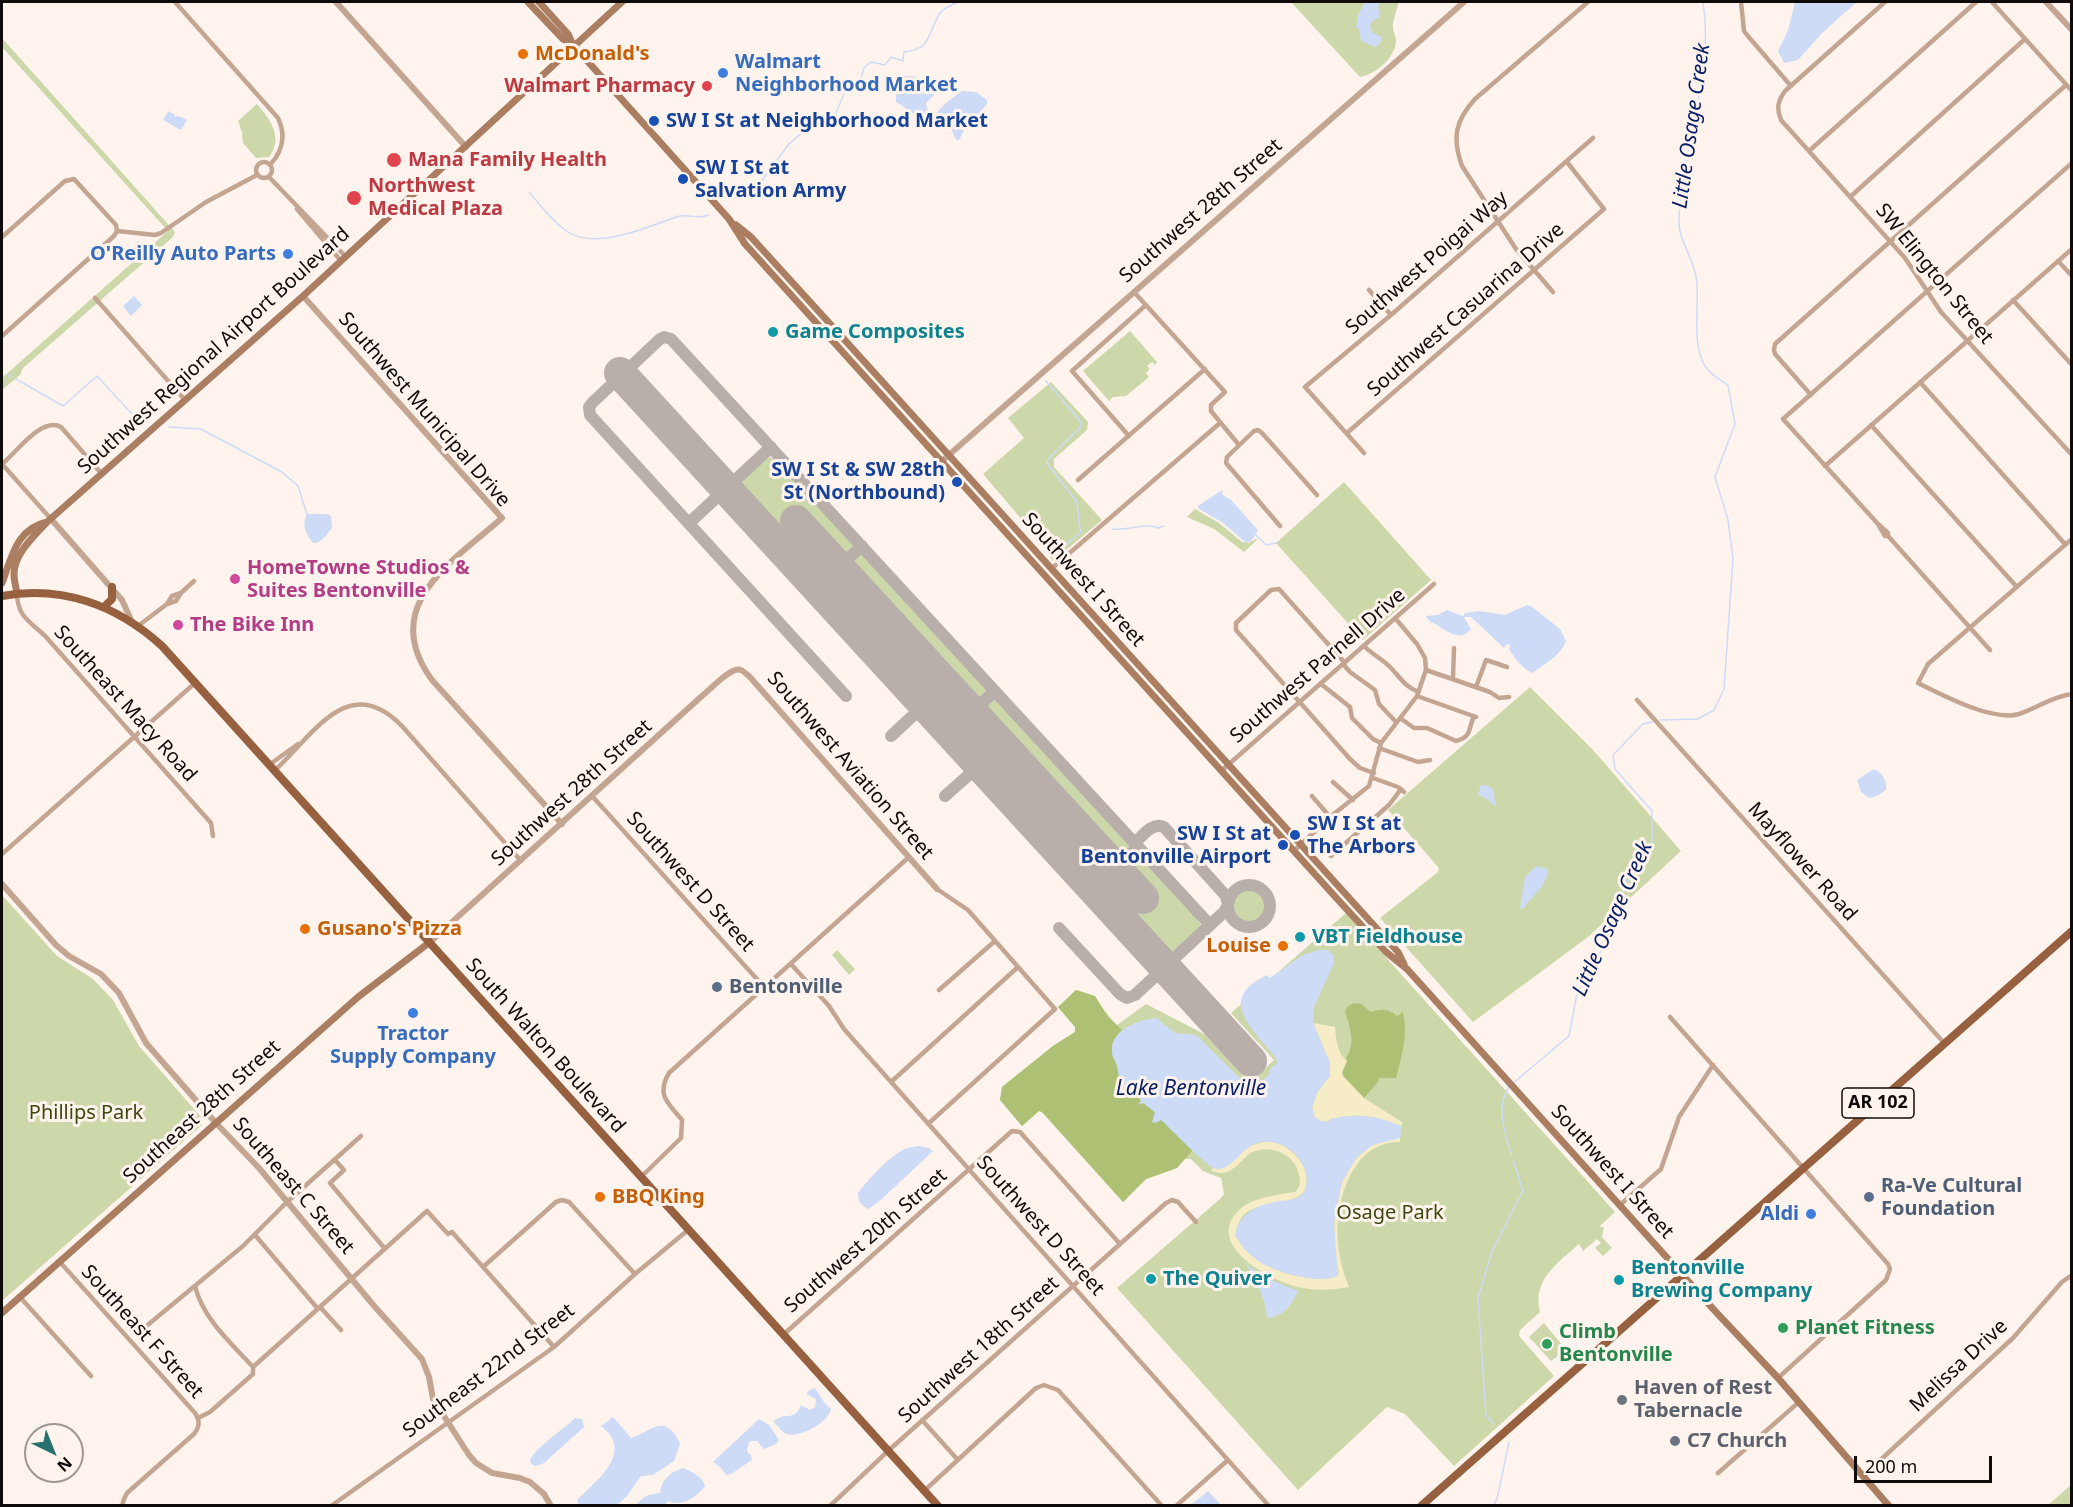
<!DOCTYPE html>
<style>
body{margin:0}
#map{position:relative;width:2073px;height:1507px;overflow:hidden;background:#fef3ed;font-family:"Noto Sans",sans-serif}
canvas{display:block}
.frame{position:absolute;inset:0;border:3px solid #0f0b0a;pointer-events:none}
.north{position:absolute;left:24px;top:1423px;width:60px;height:60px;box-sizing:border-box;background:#fef3ed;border:2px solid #9e9692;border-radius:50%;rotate:137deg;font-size:16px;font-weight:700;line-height:24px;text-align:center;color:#0f0b0a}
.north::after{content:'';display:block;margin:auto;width:21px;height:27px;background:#27716f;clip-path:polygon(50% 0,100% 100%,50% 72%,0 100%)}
.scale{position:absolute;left:1854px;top:1456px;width:138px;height:27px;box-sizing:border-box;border:3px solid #0f0b0a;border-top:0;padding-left:8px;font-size:18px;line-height:21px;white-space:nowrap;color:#0f0b0a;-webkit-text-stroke:4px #fef3ed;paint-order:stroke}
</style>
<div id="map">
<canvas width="2073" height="1507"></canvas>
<div class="frame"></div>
<div class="north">N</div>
<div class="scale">200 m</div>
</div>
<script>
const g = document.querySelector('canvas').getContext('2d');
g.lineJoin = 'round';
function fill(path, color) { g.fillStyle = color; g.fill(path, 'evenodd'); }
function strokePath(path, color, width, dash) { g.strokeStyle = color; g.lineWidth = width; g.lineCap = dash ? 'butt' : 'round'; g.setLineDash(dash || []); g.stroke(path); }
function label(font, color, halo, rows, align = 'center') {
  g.font = font + ' "Noto Sans",sans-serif'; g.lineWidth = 6; g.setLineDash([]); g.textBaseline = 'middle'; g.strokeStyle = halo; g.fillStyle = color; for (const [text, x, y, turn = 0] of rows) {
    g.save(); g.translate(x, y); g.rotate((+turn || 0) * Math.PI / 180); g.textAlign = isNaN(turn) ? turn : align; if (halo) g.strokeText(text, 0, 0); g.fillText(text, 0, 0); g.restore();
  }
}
const green = new Path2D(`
 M1291 2H1399C1397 9 1394 17 1393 24 1392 31 1397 37 1396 43 1393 60 1375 74 1360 77Z
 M2 38 175 232 173 237 23 368 20 375 2 390V378L168 231 2 47Z
 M257 104C270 119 284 138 269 157L256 158 243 143 242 132 238 121Z
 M1130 331 1157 362 1155 365 1152 362 1147 366 1150 369 1146 373 1149 377 1126 396 1113 397 1109 401 1083 371Z
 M1051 382 1088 422 1087 430 1054 459V467L1102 520 1053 561 1050 558 1051 554 983 474 1024 438 1008 418Z
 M770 457 788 471 1184 902 1201 925C1195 934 1181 955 1169 953 1163 951 1157 945 1152 942L742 496 739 489C745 474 757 465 770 457Z
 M1344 482 1431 580 1363 640 1276 543Z
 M1195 509 1219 523 1242 542 1249 543 1256 539 1257 540 1244 552 1214 529 1187 517Z
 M1530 687 1593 750 1681 851 1588 937 1473 1022 1380 918 1438 872 1439 868 1388 810Z
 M1232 906a17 17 0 1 1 34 0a17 17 0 1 1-34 0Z
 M2 895 57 956 93 979 113 1000 139 1046 201 1117 202 1125 3 1300Z
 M1346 913 1615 1212 1599 1227H1604L1602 1237 1612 1248 1603 1256 1595 1248 1601 1243 1597 1239 1583 1251 1579 1244C1558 1263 1532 1279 1540 1312L1520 1330 1519 1336 1554 1376 1454 1466 1405 1414 1387 1407 1298 1490 1117 1288 1220 1199 1224 1194 1221 1178 1203 1171 1191 1159H1183L1177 1168 1146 1179 1123 1202 1042 1112 1039 1111 1022 1126 1000 1100 1002 1087 1053 1046 1075 1032V1027L1058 1007 1076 990 1095 996 1100 1006 1117 1025 1146 1004 1206 1035 1250 1082 1274 1060 1231 1013Z
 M837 950 855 969 849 975 832 955Z
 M1544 1323 1566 1350 1551 1361 1529 1337Z
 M2071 1485V1505H2048Z`);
const forest = new Path2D(`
 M1076 990 1095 996 1109 1018 1122 1030C1102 1051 1121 1065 1123 1088L1118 1092 1120 1094 1123 1091H1135L1142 1101 1140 1104 1143 1103 1149 1107 1193 1150 1177 1168 1146 1179 1123 1202 1042 1112 1039 1111 1022 1126 1000 1100 1002 1087 1053 1046 1075 1032V1027L1058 1007Z
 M1354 1003 1361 1004 1371 1012C1383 1008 1388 1009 1397 1016L1403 1012C1408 1036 1402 1055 1396 1078H1379L1378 1082 1364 1098 1343 1076 1342 1072 1347 1061 1346 1058C1356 1044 1350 1027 1345 1012L1348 1006Z`);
const sand = new Path2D(`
 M1313 1023 1335 1027C1336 1040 1337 1052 1347 1061L1342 1072 1343 1076 1364 1098 1402 1122V1126C1372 1115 1361 1113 1330 1119L1328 1122 1320 1121 1314 1116 1312 1107 1318 1091 1330 1076V1063Z
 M1400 1138V1142C1351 1141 1335 1203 1338 1242 1339 1258 1343 1272 1349 1287 1332 1290 1316 1291 1298 1287 1272 1281 1204 1246 1238 1211 1252 1197 1276 1195 1295 1192 1300 1187 1301 1182 1299 1175 1295 1154 1270 1143 1251 1153 1243 1158 1238 1167 1229 1171 1223 1174 1218 1173 1211 1171L1213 1168 1217 1169C1244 1149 1268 1126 1297 1157 1305 1165 1308 1176 1306 1187 1302 1207 1255 1199 1242 1217 1238 1222 1237 1230 1235 1235 1249 1260 1282 1276 1311 1278 1319 1279 1330 1274 1339 1273 1330 1231 1331 1169 1373 1145 1381 1140 1391 1139 1400 1138Z`);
const water = new Path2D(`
 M1365 2H1381L1378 6 1380 17 1374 20 1370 25 1373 33 1382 37 1380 43 1376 47 1361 41 1359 29 1356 27 1359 13Z
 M1795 2H1857L1822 33 1798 60 1784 63 1778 51 1788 30Z
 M907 76C922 76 928 82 934 95L926 103 928 111 924 114 913 113 896 102V96L903 77Z
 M962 91 976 92 987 100V104L964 130 959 140H956L950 126 938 128 933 124C934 110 951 99 962 91Z
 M168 111 174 114 175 117 178 116 187 120 181 130 163 120Z
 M134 296 142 305 131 316 123 306Z
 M1222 490 1223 495 1231 500 1258 530 1251 542H1245L1223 523 1199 509 1198 506Z
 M307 514H327L331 516 332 528C326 535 322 543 313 543 306 534 301 525 307 514Z
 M1527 605 1531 606 1560 629 1566 641C1561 655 1544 665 1532 673 1522 668 1515 659 1509 649L1510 645 1507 644 1504 648 1471 617H1464L1471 629C1461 642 1447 632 1437 625 1432 622 1429 622 1426 616L1438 615 1447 610 1463 616 1465 613 1479 611 1505 615Z
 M1874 769C1882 772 1888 782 1886 790L1877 796 1869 798 1861 792 1857 780Z
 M1481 785H1485L1493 789 1496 808 1490 801 1478 794Z
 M1536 866 1548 869C1547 887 1532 895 1523 909L1520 908 1525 877Z
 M1318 950H1328L1334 956V963L1314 1007 1313 1022 1330 1063V1076L1318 1091 1312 1107 1314 1116 1320 1121 1328 1122 1330 1119C1361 1113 1372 1115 1402 1126L1400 1138 1373 1145 1357 1157 1342 1182 1334 1223 1338 1276C1319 1285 1273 1272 1257 1260 1247 1253 1241 1245 1235 1235 1238 1214 1259 1204 1279 1201 1288 1200 1298 1201 1304 1192 1308 1186 1307 1176 1305 1170 1301 1158 1292 1149 1280 1144 1243 1131 1238 1171 1216 1169 1208 1168 1170 1128 1161 1120L1155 1123 1152 1122 1155 1112 1143 1103 1138 1105 1141 1101 1135 1091H1123L1120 1096 1115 1094 1123 1088V1082C1117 1077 1119 1072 1117 1065 1115 1060 1112 1057 1112 1052 1109 1031 1139 1019 1156 1018L1175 1033 1196 1035 1252 1090 1268 1076 1271 1068 1277 1064 1276 1058C1253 1029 1215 999 1267 975L1270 978 1303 955Z
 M919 1146 929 1148 933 1151 884 1197 869 1209C861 1206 858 1201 858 1193 869 1179 889 1156 905 1149 909 1147 915 1147 919 1146Z
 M1246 1264 1264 1277 1298 1291C1292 1305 1283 1317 1267 1318 1265 1297 1257 1281 1246 1264Z
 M815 1388 824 1402 831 1409C829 1422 800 1438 787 1434 782 1433 777 1425 773 1421L783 1416C792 1417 798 1414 801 1405L810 1410 815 1407 816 1399 806 1394 811 1389Z
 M613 1417 631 1438C653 1430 666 1412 680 1444L674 1461 653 1475 641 1476 627 1496 617 1505H579L577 1500C597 1480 635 1452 601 1426Z
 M575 1418 582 1419 584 1427 544 1463 536 1466 531 1464 530 1460C535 1448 564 1429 575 1418Z
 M759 1419 769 1425 779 1440 776 1444 764 1449 757 1441H750L747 1449 748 1453 751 1455 752 1460 731 1474 726 1475 721 1468 713 1462Z
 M683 1468C692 1472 702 1476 705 1486 696 1498 682 1507 668 1501L666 1503 667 1505H636C646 1495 646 1495 660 1493 661 1480 670 1472 683 1468Z
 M1208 1491 1221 1505H1192V1504Z`);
const stream = new Path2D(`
 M529 192C541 206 553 222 568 232 596 250 648 227 676 217 687 213 698 220 708 215
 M733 199 758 186 789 144 815 121 836 113 845 92 858 89 864 68 871 62 885 65 891 57 903 61 904 52C933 50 927 31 941 12 944 8 952 5 957 2
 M9 375 11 377
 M16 379 63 406 97 376 133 415 146 419
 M1046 381 1081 422 1080 428 1049 458 1047 463 1076 501C1080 511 1077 522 1081 532L1055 554
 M169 427 201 429 282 472 298 486 307 514
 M1112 529C1128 531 1146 522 1158 528L1164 526
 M1256 535 1266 545 1276 543
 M1660 720 1698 719 1714 710 1724 689 1733 558 1728 520 1715 477 1735 424 1728 385C1722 381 1715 377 1710 372 1690 353 1699 309 1697 283 1696 262 1678 239 1679 223 1680 149 1715 76 1703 2
 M1512 1084 1569 1036 1577 994 1601 951 1625 886 1652 843V811L1615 769 1613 755 1643 724 1652 722
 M1509 1087C1495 1108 1505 1134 1512 1155
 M1493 1423 1486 1415 1478 1298 1492 1251 1523 1191 1513 1160
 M1493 1506 1497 1499 1509 1442`);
const taxiway = new Path2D(`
 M689 523 771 447
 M838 567 862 546
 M846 696 590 415 589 407 592 403 660 339 664 337 671 339 1210 925
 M972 712 995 691
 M891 736 946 685
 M945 796 980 765
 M1115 868 1138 847
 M1228 906a21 21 0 1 1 42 0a21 21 0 1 1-42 0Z
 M1059 928 1120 994 1127 998 1135 995 1224 912 1228 905 1226 896 1164 827C1152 822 1143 835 1135 843`);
const runway = new Path2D(`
 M620 373 1251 1061
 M796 521 1143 898`);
const minor = new Path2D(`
 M175 2 278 118C286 135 283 151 270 165
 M1741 2 1744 31 1747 35 1791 86
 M1885 2 1785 91C1778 101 1776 108 1781 120L1905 258 1941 312 2072 455
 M1992 2 2072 91
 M1809 151 1976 2
 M256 170a8 8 0 1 1 16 0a8 8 0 1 1-16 0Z
 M269 177 346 257
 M1850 197 2025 39
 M297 209 341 261
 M2 237 65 181 74 179 116 225 117 231
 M2058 261 2072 276
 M1369 290 1391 315
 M1134 292 1225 392 1211 405V411L1239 445
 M1553 292 1516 249 1462 166C1452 138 1455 121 1475 99L1588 2
 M95 298 185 400
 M2013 300 2072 365
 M2 336 114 236 117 231 155 235 161 233 206 202 257 175
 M1920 382 2065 544
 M1811 395 1775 354 1774 350 1775 344 2066 85
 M1871 425 2016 586
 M1347 433 1604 209 1567 162
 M1129 436 1072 371 1146 305
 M1364 453 1305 387 1391 315 1593 138
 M2 464C16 453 42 416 61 427L101 473
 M2 464 51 519
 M1825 466 2072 249
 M1078 480 1205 369
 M1878 524 1885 536H1888
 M1280 526 1226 463 1227 457 1254 431 1258 430 1262 433 1317 495
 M2072 539 1928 664 1918 683C1942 695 1993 722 2019 714 2037 708 2053 696 2072 694
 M1051 569 1220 423
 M17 594C18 618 30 621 46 637L211 823 213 836
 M167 604 172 596 181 593
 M138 626 167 604 176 601 181 593 194 581
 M1364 646C1372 654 1382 659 1390 667 1401 678 1403 685 1418 692
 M1990 650 1888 536V533L1878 524 1783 419 2072 163
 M1345 663 1279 589 1271 590 1236 623V630L1350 759 1360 768 1374 773
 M1343 664 1350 672 1375 690 1379 704 1396 722
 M1426 670 1490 692 1499 698 1509 697
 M1453 678 1454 648
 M1321 684 1350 707 1352 718 1373 739 1381 743
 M1476 687 1486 660 1507 667
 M1417 696 1476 717
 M1637 700 1945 1044
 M1400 718 1414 728H1427L1456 741C1472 737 1468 729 1474 716
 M1379 748 1418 762 1430 760
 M269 765 298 744
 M274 771C313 736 348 670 402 726L521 861
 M1221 771 1434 584
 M1373 778 1398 787 1404 792
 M1333 782 1353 800
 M1312 796 1330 817
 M593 797 764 987
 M1294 851 1330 817 1369 786 1381 743 1417 696 1426 670 1425 658 1417 644 1395 618
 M2 854 195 683
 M1331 856 1389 805 1401 789
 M791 964 829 1006 844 1029 859 1046 1269 1506
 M939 990 995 941
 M1670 1017 1888 1264 1890 1269 1886 1280 1778 1378
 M891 1082 1018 967
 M929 1123 1055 1009 968 910 937 889
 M335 1160 344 1170 330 1183 385 1249
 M641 1177 681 1138 682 1120C668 1103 656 1095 669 1073L909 857
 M1620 1205 1661 1169 1679 1117 1713 1065
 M255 1235 318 1309
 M59 1261 195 1413C200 1421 200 1426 194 1434L127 1493 124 1499 122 1506
 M483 1267 556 1202 562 1200 569 1202 635 1274
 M195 1286C203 1319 231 1343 253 1367
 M19 1296 91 1376
 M320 1307 341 1330
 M138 1333 243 1246 287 1202 361 1136
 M783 1335 1012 1131 1020 1132 1120 1244
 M198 1418 210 1412 253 1374V1367L427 1211 448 1234 452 1232 554 1347
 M922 1420 957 1459
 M1718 1473 1799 1402
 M1863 1476 2013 1338 2062 1282 2072 1275
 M924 1491 1036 1388 1044 1385 1058 1390 1162 1506
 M331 1506 554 1347 635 1274 688 1230
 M830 1506 888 1451 1166 1203 1172 1200 1178 1202 1196 1222
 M1176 1506 1228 1460`);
const tertiary = new Path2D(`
 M336 2 466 147
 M2046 2 2072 30
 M303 296 502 518C451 563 378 606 432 680L562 824
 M942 461 1464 2
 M51 519 122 600 132 622
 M2 884 56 945 69 956 101 974 119 993 146 1043 215 1122 259 1168 375 1307 422 1359 429 1377 433 1399 469 1455 476 1463 492 1473 520 1478 530 1482 544 1494 551 1506
 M430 942 703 695C711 689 731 666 741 670 744 671 746 674 749 676L937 889`);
const secondary = new Path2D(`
 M528 2 563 39 573 45 729 219 745 244 1340 902 1386 952 1407 969 1715 1311 1778 1378 1889 1506
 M539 2 568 34 573 45
 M736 225 751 237 842 337 1398 952 1404 964
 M2 583C12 557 16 529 47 522
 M17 594C16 587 14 581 14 574 14 554 34 536 47 522L303 296 622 2
 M2 1313 358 997 430 942`);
const primary = new Path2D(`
 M2 596C62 585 117 605 162 646L938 1506
 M104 607 112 599V587
 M1421 1506 2072 931`);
const markers = [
 [523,54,6,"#e8710a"],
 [723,73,6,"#3f7fe0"],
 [707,86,6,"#e0444e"],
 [654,121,6,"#1a4fb4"],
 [394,160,8,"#e0444e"],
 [683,179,6,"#1a4fb4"],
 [354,198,8,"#e0444e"],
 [288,254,6,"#3f7fe0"],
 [773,332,6,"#0f9aa8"],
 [957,482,6,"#1a4fb4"],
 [235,579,6,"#d1479c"],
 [178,625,6,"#d1479c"],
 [1295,835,6,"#1a4fb4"],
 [1283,845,6,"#1a4fb4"],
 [305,929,6,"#e8710a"],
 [1300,937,6,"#0f9aa8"],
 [1283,946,6,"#e8710a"],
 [717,987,6,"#5c6f8a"],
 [413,1013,6,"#3f7fe0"],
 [600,1197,6,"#e8710a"],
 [1869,1197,6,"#5c6f8a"],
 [1811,1214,6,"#3f7fe0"],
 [1151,1279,6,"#0f9aa8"],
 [1619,1280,6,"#0f9aa8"],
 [1783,1328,6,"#2e9e5b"],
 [1547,1344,6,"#2e9e5b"],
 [1622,1400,6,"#6b7280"],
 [1675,1441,6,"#6b7280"]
];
const shields = [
 [1878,1103,72]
];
const shieldNames = [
 ["AR 102",1878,1103]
];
const foodNames = [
 ["McDonald's",535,54],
 ["Gusano's Pizza",317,929],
 ["Louise",1271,946,"right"],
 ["BBQ King",612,1197]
];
const shopNames = [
 ["Walmart",735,62,"left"],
 ["Neighborhood Market",735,85,"left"],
 ["O'Reilly Auto Parts",276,254],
 ["Tractor",413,1034,"center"],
 ["Supply Company",413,1057,"center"],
 ["Aldi",1799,1214]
];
const healthNames = [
 ["Walmart Pharmacy",695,86,"right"],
 ["Mana Family Health",408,160],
 ["Northwest",368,186],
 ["Medical Plaza",368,209]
];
const transitNames = [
 ["SW I St at Neighborhood Market",666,121],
 ["SW I St at",695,168],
 ["Salvation Army",695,191],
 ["SW I St & SW 28th",945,470,"right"],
 ["St (Northbound)",945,493,"right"],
 ["SW I St at",1307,824],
 ["The Arbors",1307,847],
 ["SW I St at",1271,834,"right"],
 ["Bentonville Airport",1271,857,"right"]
];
const streetNames = [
 ["Southwest 28th Street",1201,211,-41],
 ["Southwest Poigai Way",1427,263,-41],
 ["SW Elington Street",1934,274,51],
 ["Southwest Casuarina Drive",1466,310,-41],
 ["Southwest Regional Airport Boulevard",214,351,-42],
 ["Southwest Municipal Drive",424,410,49],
 ["Southwest I Street",1083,580,48],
 ["Southwest Parnell Drive",1318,666,-41],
 ["Southeast Macy Road",125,704,48],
 ["Southwest Aviation Street",850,766,49],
 ["Southwest 28th Street",572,793,-42],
 ["Mayflower Road",1802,862,48],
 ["Southwest D Street",690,882,48],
 ["South Walton Boulevard",545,1046,48],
 ["Southeast 28th Street",202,1112,-42],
 ["Southwest I Street",1612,1172,48],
 ["Southeast C Street",293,1186,49],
 ["Southwest D Street",1040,1226,48],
 ["Southwest 20th Street",866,1241,-41],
 ["Southeast F Street",142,1332,48],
 ["Southwest 18th Street",979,1350,-42],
 ["Melissa Drive",1959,1366,-43],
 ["Southeast 22nd Street",489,1371,-37]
];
const cultureNames = [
 ["Game Composites",785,332],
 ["VBT Fieldhouse",1312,937],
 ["Bentonville",1631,1268],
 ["Brewing Company",1631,1291],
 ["The Quiver",1163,1279]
];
const hotelNames = [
 ["HomeTowne Studios &",247,568],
 ["Suites Bentonville",247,591],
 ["The Bike Inn",190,625]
];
const serviceNames = [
 ["Bentonville",729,987],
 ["Ra-Ve Cultural",1881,1186],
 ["Foundation",1881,1209]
];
const parkNames = [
 ["Phillips Park",86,1113],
 ["Osage Park",1390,1213]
];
const leisureNames = [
 ["Planet Fitness",1795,1328],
 ["Climb",1559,1332],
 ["Bentonville",1559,1355]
];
const worshipNames = [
 ["Haven of Rest",1634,1388],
 ["Tabernacle",1634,1411],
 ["C7 Church",1687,1441]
];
const waterNames = [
 ["Little Osage Creek",1692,126,-82],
 ["Little Osage Creek",1613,919,-66],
 ["Lake Bentonville",1191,1089]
];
fill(green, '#ccd8aa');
fill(forest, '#aec074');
fill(sand, '#f6ecc6');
fill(water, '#cddbf6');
strokePath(stream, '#cddbf6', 1.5);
strokePath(taxiway, '#b8aeaa', 12);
strokePath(runway, '#b8aeaa', 32);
strokePath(minor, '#c4a592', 4.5);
strokePath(tertiary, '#c4a592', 6);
strokePath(secondary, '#ab7d61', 7);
strokePath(primary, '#97603e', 8);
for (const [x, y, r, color] of markers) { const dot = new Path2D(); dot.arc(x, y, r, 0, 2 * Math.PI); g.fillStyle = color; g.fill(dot); strokePath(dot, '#fef3ed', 2); }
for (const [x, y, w] of shields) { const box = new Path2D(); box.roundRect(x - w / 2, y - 15, w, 30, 4.5); g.fillStyle = '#fef3ed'; g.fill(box); strokePath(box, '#0f0b0a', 1.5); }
label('bold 18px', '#0f0b0a', null, shieldNames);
label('bold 20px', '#c56008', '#fef3ed', foodNames, 'left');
label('bold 20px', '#366cbe', '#fef3ed', shopNames, 'right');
label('bold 20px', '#be3a42', '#fef3ed', healthNames, 'left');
label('bold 20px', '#164399', '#fef3ed', transitNames, 'left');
label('20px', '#0f0b0a', '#fef3ed', streetNames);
label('bold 20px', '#0d838f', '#fef3ed', cultureNames, 'left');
label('bold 20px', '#b23c85', '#fef3ed', hotelNames, 'left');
label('bold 20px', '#4e5e75', '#fef3ed', serviceNames, 'left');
label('20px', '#3d480e', '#fef3ed', parkNames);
label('bold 20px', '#27864d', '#fef3ed', leisureNames, 'left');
label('bold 20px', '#5b616d', '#fef3ed', worshipNames, 'left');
label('italic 21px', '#071e69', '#fef3ed', waterNames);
</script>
